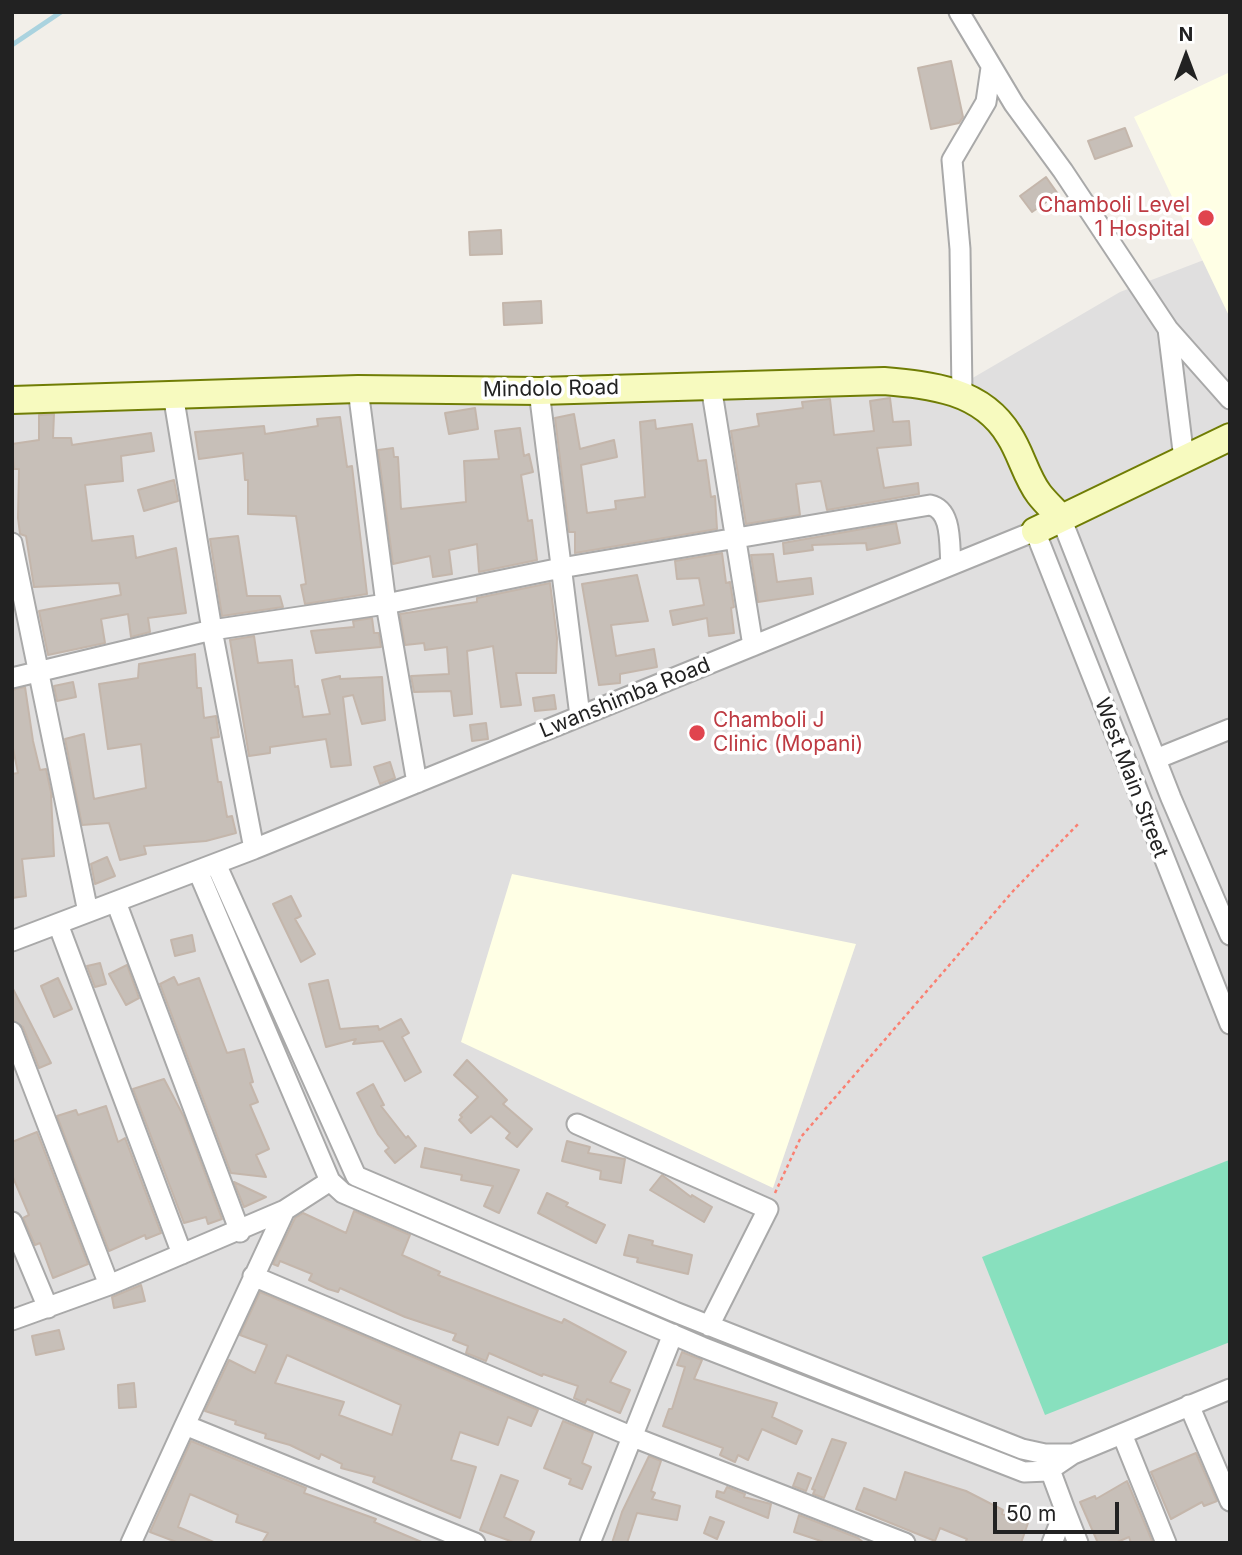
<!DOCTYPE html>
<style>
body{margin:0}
#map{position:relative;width:1242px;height:1555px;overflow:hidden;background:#f2efe9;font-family:Inter,sans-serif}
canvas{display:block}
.frame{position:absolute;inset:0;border:14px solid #222;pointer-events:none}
.north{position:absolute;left:1151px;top:21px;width:70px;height:70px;-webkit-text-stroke:5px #fff;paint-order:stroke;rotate:0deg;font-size:19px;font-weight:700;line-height:28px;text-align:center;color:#222}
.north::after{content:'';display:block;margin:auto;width:24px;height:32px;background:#222;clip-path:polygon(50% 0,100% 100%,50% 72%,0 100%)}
.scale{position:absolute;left:993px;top:1502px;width:126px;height:32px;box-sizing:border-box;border:4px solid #222;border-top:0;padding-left:9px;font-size:21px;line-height:24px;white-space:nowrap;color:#222;-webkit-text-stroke:5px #fff;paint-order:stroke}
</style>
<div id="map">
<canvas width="1242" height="1555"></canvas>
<div class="frame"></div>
<div class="north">N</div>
<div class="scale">50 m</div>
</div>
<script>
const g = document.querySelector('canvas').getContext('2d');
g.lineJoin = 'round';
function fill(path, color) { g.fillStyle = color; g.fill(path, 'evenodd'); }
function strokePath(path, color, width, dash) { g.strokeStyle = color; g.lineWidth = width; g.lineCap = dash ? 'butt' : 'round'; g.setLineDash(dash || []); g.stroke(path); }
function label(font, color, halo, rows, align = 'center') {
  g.font = font + ' Inter,sans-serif'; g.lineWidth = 7; g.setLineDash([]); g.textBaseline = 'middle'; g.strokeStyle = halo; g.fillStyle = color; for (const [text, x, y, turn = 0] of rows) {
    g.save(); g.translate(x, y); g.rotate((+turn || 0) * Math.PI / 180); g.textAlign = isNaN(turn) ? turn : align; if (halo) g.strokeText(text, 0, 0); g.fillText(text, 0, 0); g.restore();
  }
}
const residential = new Path2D(`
 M1230 250V1543H12V409L964 383 1120 292Z`);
const education = new Path2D(`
 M1230 72V318L1134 117Z
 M512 874 856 944 773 1188 461 1042Z`);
const pitch = new Path2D(`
 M1229 1160 1230 1342 1045 1415 982 1257Z`);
const stream = new Path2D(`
 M12 45 61 12`);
const building = new Path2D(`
 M951 61 963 117 959 123 931 129 918 68Z
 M1125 128 1132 146 1095 159 1088 141Z
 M1046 177 1058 194 1032 212 1020 196Z
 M501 230 502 254 470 255 469 232Z
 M541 301 542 323 504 325 503 303Z
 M890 398 893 422 909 421 911 445 877 448 884 488 918 483 919 494 827 510 821 481 796 484 800 515 746 524 731 431 759 426 757 414 803 408 802 402 830 399 834 435 874 431 870 401Z
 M475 408 478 429 449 434 445 413Z
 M54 414 53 438H71L72 445 151 433 154 451 121 456 123 481 85 485 92 541 133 536 136 558 176 548 186 613 148 618 150 632 131 637 128 614 101 619 105 643 48 655 39 611 121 595 119 583 34 587 26 536 20 534 18 518 19 469H14L12 444 39 440V415Z
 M574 414 580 449 614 440 617 457 581 465 587 513 616 509 615 501 645 497 640 422 655 420 656 429 692 424 698 461 706 460 711 497 715 496 717 529 575 553V532H569L555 418Z
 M340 417 347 467 352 466 367 594 305 604 301 585 306 584 296 516 248 514V480H245L243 453 199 459 195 432 264 426 265 434 318 426 317 419Z
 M520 428 524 456 529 454 533 472 521 475 528 521 532 520 537 560 479 572 477 544 449 550 452 574 433 577 430 556 393 564 378 450 393 448 394 457H398L401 509 466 502 464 461 499 459 495 431Z
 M174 480 178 501 144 511 138 490Z
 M896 523 900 543 867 550 866 543 812 545 813 550 784 554 783 543Z
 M238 536 247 596H280L283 607 222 616 210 539Z
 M722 553 726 583 730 582 734 607 731 608 734 633 709 636 707 618 673 625 670 611 704 605 699 578 677 579 675 561Z
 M773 554 777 582 811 578 813 594 758 602 751 555Z
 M637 575 648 621 611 625 616 656 654 649 657 667 620 674V683L599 685 582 584Z
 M550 583 557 638 556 673H516L521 705 501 707 493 646 467 651 472 714 454 716 451 691 414 692 411 676 449 674 447 647 425 650 424 643 405 645 400 614 477 602V598Z
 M372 618 374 633H379L381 647 316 653 311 631 354 627 353 621Z
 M254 636 258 663 292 660 295 687 298 686 303 717 330 714 322 680 340 676V679L382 677 385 720 362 724 353 695 343 697 351 765 331 767 326 739 270 747V753L249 756 230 640Z
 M195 654 197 688H201L204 718 216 716 219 737 211 738 218 782H221L227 817 232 816 236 833 206 841 144 846 146 854 120 860 109 823 82 825 65 739 84 734 94 799 146 788 141 744 108 749 99 684 138 678 139 664Z
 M73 682 76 697 57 701 54 686Z
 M25 687 33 741 40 770 46 769 52 797 51 795 54 856 22 859 26 896 12 898V774L18 773 12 743V690Z
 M554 695 556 709 535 711 533 698Z
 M486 723 488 739 472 741 470 725Z
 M390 762 395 778 380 784 374 767Z
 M107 857 115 876 95 884 91 864Z
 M291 896 301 916 295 919 315 954 301 962 273 904Z
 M192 935 195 951 175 956 171 940Z
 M100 963 106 984 95 987 87 966Z
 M127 965 139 998 126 1005 109 974Z
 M174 977 178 985 199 978 227 1053 244 1049 253 1082 250 1083 258 1102 250 1105 269 1149 256 1155 266 1177 231 1173 160 984Z
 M58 978 72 1009 54 1017 41 986Z
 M328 980 340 1029 378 1026 379 1030 401 1019 409 1033 402 1037 421 1072 405 1081 383 1041 353 1044 356 1039 326 1047 309 984Z
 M12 987 51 1063 39 1068 23 1027 12 1020Z
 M467 1060 507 1100 503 1104 532 1129 517 1147 506 1138 510 1133 491 1116 471 1133 459 1120 462 1117 460 1115 478 1097 454 1075Z
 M164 1079 184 1117 222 1219 208 1224 206 1217 184 1223 133 1089Z
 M373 1084 384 1105 381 1106 406 1138 408 1136 416 1146 395 1163 385 1151 389 1148 378 1134 357 1093Z
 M106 1106 118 1142 125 1138 161 1233 146 1239 145 1235 109 1251 57 1116 76 1110 78 1115Z
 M37 1132 88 1264 53 1278 40 1243 35 1245 23 1218 29 1215 12 1175V1142Z
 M567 1141 590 1147 588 1153 625 1159 621 1183 600 1179 601 1171 562 1161Z
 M425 1148 519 1170 499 1213 484 1206 493 1186 461 1180 462 1175 421 1167Z
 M662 1175 691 1197 692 1195 712 1207 704 1222 650 1190Z
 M234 1182 266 1197 244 1207Z
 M547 1193 568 1203 566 1206 605 1225 596 1243 538 1213Z
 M354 1211 410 1235 402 1255 440 1272 438 1275 562 1323 564 1319 626 1352 610 1382 630 1390 620 1413 587 1399 585 1403 574 1398 578 1386 543 1374 542 1376 489 1353 486 1361 466 1353 468 1346 453 1340 456 1334 405 1317 340 1288 338 1292 328 1289 309 1280 312 1274 280 1261 278 1266 273 1264 295 1218 303 1213 346 1233Z
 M629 1235 653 1241 652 1245 692 1255 688 1274 637 1262 638 1258 624 1255Z
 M141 1285 145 1301 114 1308 112 1297Z
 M260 1292 538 1410 531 1426 508 1417 498 1445 460 1432 451 1460 476 1467 460 1518 373 1482 375 1477 341 1468 342 1464 321 1454 319 1459 290 1445 265 1438 266 1434 235 1424 236 1421 205 1411 229 1360 255 1373 267 1345 240 1335ZM287 1355 401 1405 392 1435 339 1415 344 1402 275 1383Z
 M59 1330 64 1349 36 1355 32 1336Z
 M682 1352 702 1360 694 1379 777 1403 772 1417 802 1431 796 1444 762 1429 748 1460 738 1455 735 1462 720 1455 723 1448 663 1426 669 1409H672L685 1367 677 1365Z
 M134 1383 136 1407 119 1408 118 1385Z
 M563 1421 593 1433 582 1463 591 1467 582 1489 569 1484 571 1479 544 1468Z
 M832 1439 846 1443 824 1498 813 1494 815 1490 812 1489Z
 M191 1441 306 1488 304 1493 376 1519 374 1522 424 1543H262L268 1533 236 1522 238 1515 190 1494 178 1527 216 1543H179L150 1532Z
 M1196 1453 1217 1501 1204 1506 1202 1502 1171 1519 1151 1472Z
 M649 1456 661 1461 651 1491 655 1493 652 1499 680 1506 677 1520 637 1513 627 1543H612L622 1512Z
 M905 1472 966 1491 1003 1510 1002 1514 1028 1523 1021 1543H965L967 1539 940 1528 935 1541 856 1509 864 1488 896 1500Z
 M798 1473 811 1478 806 1491 793 1486Z
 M501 1475 518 1481 504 1517 534 1532 529 1543H516L480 1530Z
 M1127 1481 1153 1543H1131L1129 1537 1115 1543H1098L1080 1502 1095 1496 1096 1499Z
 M727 1487 745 1494 744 1497 771 1504 768 1518 716 1497 717 1491 724 1493Z
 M799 1515 858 1538 864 1543H827L794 1532Z
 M710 1517 724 1522 717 1539 704 1533Z`);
const path = new Path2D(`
 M775 1193 801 1137 1014 890 1080 822`);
const street = new Path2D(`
 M959 12 1014 104 1063 171 1168 329 1230 399
 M1168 329 1184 459
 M711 386 753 646
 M358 389 386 604 417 783
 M539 391 580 716
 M173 394 212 630 254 849
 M962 394 960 249 952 160 986 102 991 68
 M1061 518 1171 798 1230 935
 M12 543 88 912
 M12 678 212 630 386 604 561 568 930 505C953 510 949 545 951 565
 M1156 759 1230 729
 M216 864 356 1176 675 1312 1022 1449 1045 1454H1072
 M198 871 330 1181 343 1193 702 1347 1024 1472 1048 1471 1073 1454 1230 1389
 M116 902 240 1232
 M58 924 182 1254
 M12 941 254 849 1035 531 1230 1024
 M12 1032 109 1285
 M577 1124 768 1209 709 1326
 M12 1222 48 1308
 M253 1276 633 1437 905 1543
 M12 1320 109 1285 285 1210
 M1189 1405 1230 1501
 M185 1425 285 1210 330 1181
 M1122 1434 1166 1543
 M1046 1459 1065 1510 1052 1543
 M1065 1510 1078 1543
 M131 1543 185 1425 475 1543
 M590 1543 673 1334`);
const secondary = new Path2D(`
 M12 400 358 389 539 391 884 381C931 385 982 390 1009 435 1021 453 1026 477 1039 494 1045 502 1054 510 1061 518
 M1035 531 1230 437`);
const markers = [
 [1206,218,9,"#e0444e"],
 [697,733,9,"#e0444e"]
];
const healthNames = [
 ["Chamboli Level",1190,206],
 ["1 Hospital",1190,230],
 ["Chamboli J",713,721,"left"],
 ["Clinic (Mopani)",713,745,"left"]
];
const streetNames = [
 ["Mindolo Road",551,389,-1],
 ["Lwanshimba Road",625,698,-22],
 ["West Main Street",1131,778,69]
];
fill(residential, '#e0dfdf');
fill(education, '#ffffe5');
fill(pitch, '#88e0be');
strokePath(stream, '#aad3df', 5);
fill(building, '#c7bfb8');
strokePath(building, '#c4b6ab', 2);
strokePath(street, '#a9a9a9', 23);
strokePath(secondary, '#707d05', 30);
strokePath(path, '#fa8072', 2.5, [3.5, 3.5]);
strokePath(street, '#fff', 19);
strokePath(secondary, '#f7fabf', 26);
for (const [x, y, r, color] of markers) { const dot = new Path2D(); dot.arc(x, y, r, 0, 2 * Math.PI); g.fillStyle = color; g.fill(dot); strokePath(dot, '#fff', 2.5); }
label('21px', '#be3a42', '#fff', healthNames, 'right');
label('21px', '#222', '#fff', streetNames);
</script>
